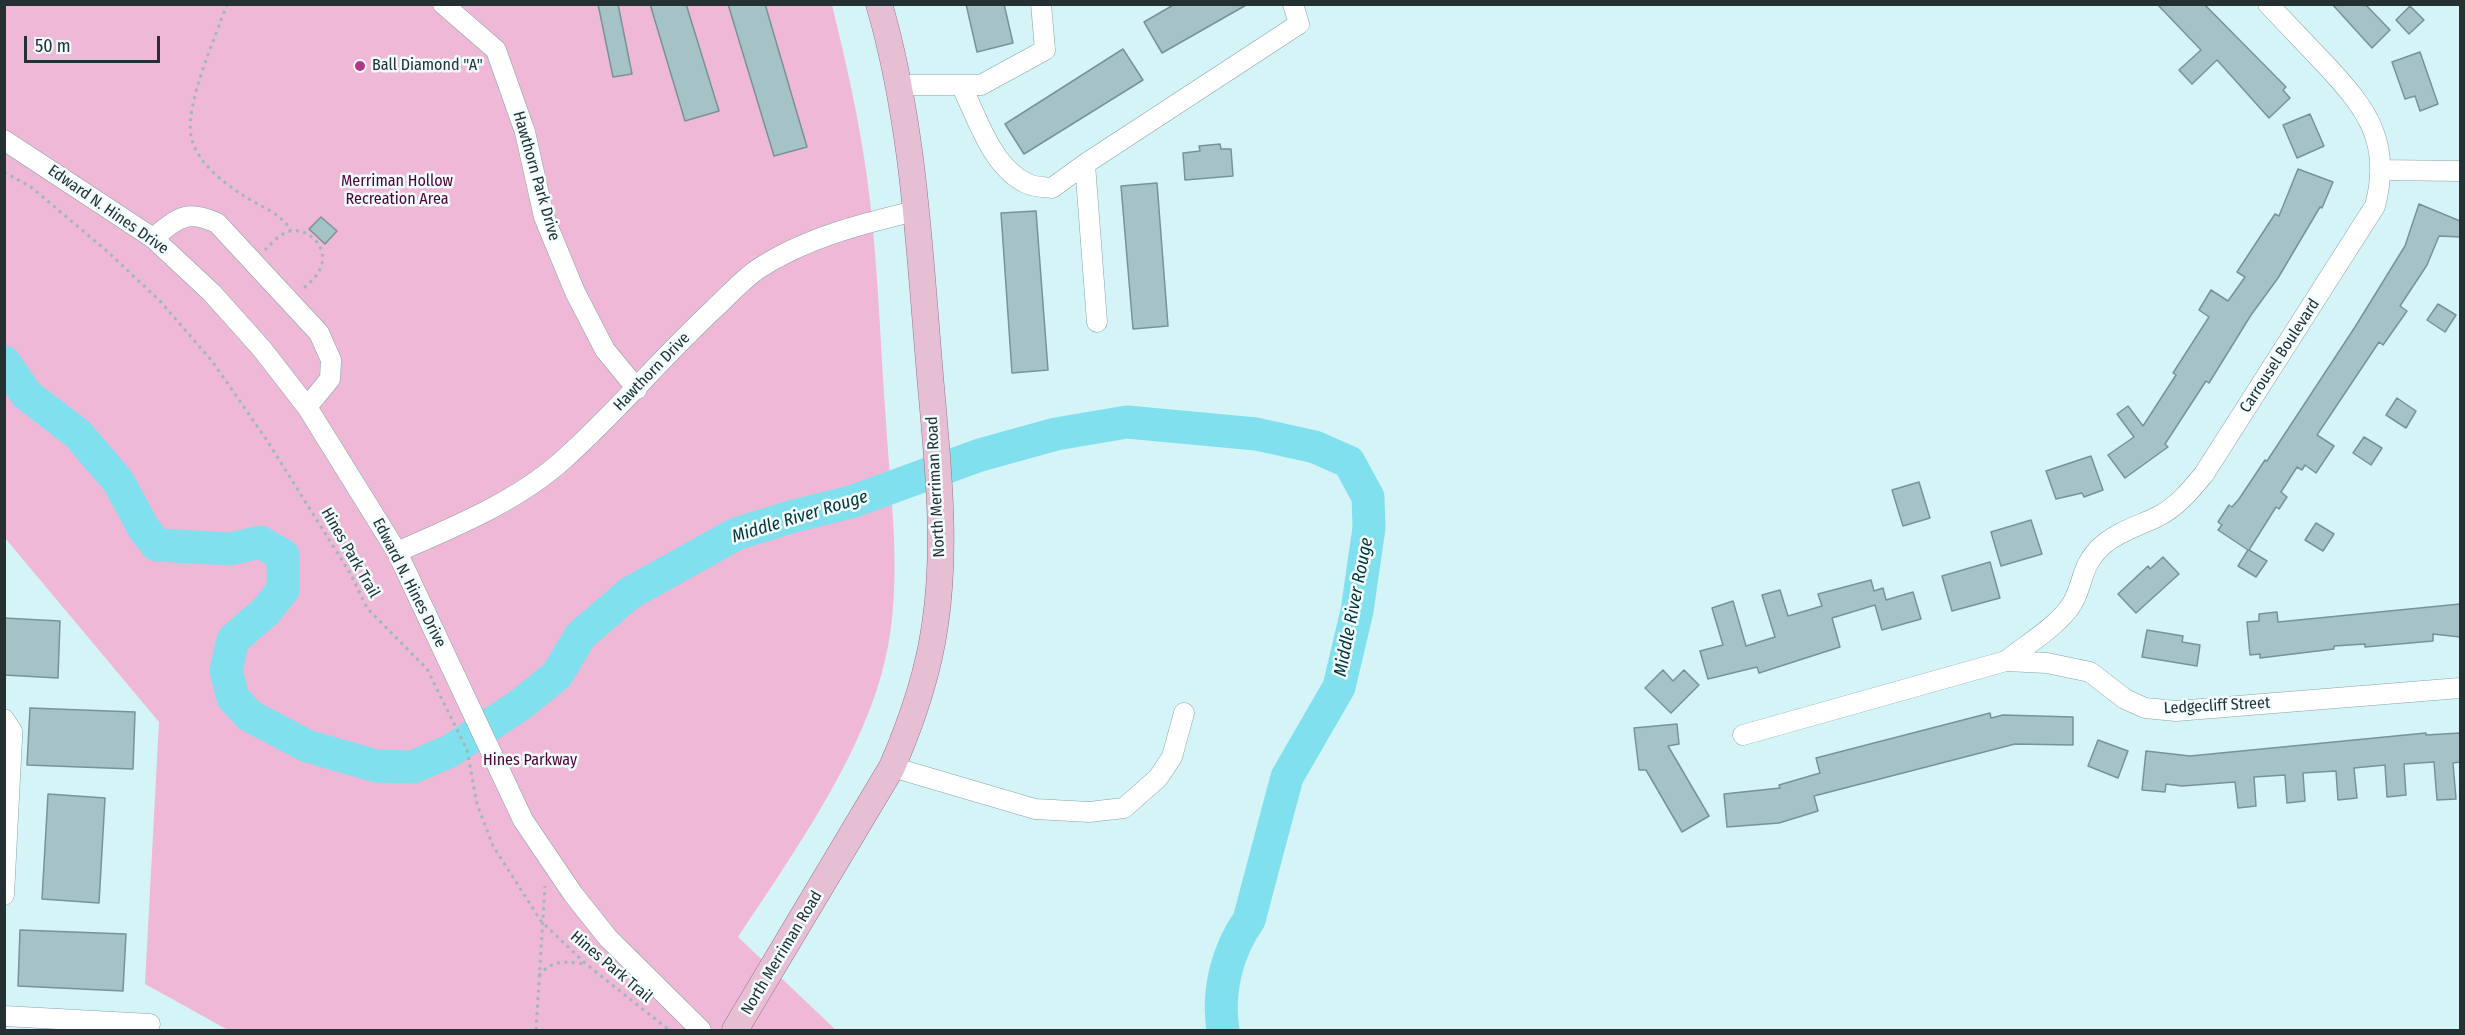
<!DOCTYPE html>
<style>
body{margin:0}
#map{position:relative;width:2465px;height:1035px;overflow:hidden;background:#d5f4f8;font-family:"Fira Sans Condensed",sans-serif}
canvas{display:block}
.frame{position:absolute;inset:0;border:6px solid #243032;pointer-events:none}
.scale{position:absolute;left:24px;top:36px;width:136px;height:27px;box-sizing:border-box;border:3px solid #243032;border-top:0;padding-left:8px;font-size:18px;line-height:21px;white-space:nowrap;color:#243032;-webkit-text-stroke:4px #f1fdff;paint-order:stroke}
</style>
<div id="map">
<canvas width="2465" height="1035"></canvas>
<div class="frame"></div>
<div class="scale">50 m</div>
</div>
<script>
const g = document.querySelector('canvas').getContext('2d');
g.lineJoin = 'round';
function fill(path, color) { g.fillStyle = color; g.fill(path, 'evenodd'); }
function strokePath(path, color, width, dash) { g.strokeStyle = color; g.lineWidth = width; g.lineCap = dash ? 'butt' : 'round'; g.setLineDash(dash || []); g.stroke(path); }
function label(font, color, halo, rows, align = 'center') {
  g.font = font + ' "Fira Sans Condensed",sans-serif'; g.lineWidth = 5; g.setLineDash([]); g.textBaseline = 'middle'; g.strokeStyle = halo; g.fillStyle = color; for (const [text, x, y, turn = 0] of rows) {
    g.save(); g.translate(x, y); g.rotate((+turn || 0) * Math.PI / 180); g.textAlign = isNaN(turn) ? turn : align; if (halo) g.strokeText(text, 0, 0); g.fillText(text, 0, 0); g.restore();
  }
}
const green = new Path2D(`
 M4 5H832C846 62 859 119 867 177 878 258 880 341 886 422 891 505 905 594 881 676 856 765 789 860 738 937L836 1030H228L145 984 159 722 5 538Z`);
const river = new Path2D(`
 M4 362 27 395 78 434 118 481 144 529 157 545 231 549 260 542 283 555V590L266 611 233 640 226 670 233 698 250 716 307 746 376 766 413 767 450 751 520 705 557 675 581 635 630 593 736 534 794 516 851 502 980 455 1056 434 1127 422 1256 434 1315 447 1349 462 1368 497 1369 528 1357 611 1339 687 1287 777 1249 920C1227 951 1217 992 1223 1030`);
const building = new Path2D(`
 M598 4H618L632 74 613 77Z
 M650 4H686L719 111 685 121Z
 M728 4H765L807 147 774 156Z
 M966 4H1004L1013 43 977 52Z
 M1175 4H1248L1162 53 1144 22Z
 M2157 4H2204L2286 87 2283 90 2290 98 2269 118 2217 60 2192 84 2179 70 2201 50Z
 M2332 4H2365L2390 30 2372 48Z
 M2410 6 2424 20 2409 34 2396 20Z
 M1123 49 1143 80 1024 154 1005 124Z
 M2420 52 2438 104 2420 111 2415 96 2405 99 2392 62Z
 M2310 114 2324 146 2297 158 2283 125Z
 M1220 144 1221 149H1231L1233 176 1185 180 1183 153 1200 151 1199 146Z
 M2298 169 2333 182 2322 208 2320 207 2278 278 2251 315 2209 383 2206 381 2165 444 2168 447 2125 478 2108 455 2134 437 2117 414 2128 406 2143 426 2176 375 2173 373 2209 317 2199 310 2211 290 2228 301 2245 277 2237 272 2275 214 2279 216Z
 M1157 183 1168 326 1133 329 1121 186Z
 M2419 204 2460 221V237L2439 236 2427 265 2400 306 2407 311 2383 345 2379 342 2317 435 2334 446 2316 473 2305 465 2302 470 2297 467 2281 492 2287 497 2279 509 2276 507 2249 550 2267 561 2256 577 2238 566 2248 550 2218 530 2222 525 2218 522 2229 505 2232 507 2239 499 2265 460 2267 461 2355 327 2405 246Z
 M1036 211 1048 370 1012 373 1001 213Z
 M321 217 337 231 325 244 309 229Z
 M2438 304 2456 315 2445 332 2427 320Z
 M2397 398 2416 411 2406 428 2386 415Z
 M2364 437 2382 448 2371 465 2353 453Z
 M2091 456 2103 490 2084 497 2082 493 2056 499 2046 471Z
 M1919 482 1930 518 1903 526 1892 490Z
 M2031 520 2042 554 2001 566 1991 532Z
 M2316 523 2334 534 2323 551 2305 540Z
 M2163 557 2179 574 2136 613 2118 594 2148 566 2150 569Z
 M1990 562 2000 598 1952 611 1942 576Z
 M1871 580 1874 591 1883 588 1886 600 1913 592 1921 619 1882 630 1875 605 1832 618 1840 647 1759 673 1757 667 1708 679 1700 651 1723 645 1712 608 1733 601 1746 646 1775 637 1762 595 1780 590 1788 616 1822 606 1818 594Z
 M2460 604V637L2433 634V641L2365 647V644L2334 646V649L2260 658V654L2250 655 2247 622 2259 621V614L2277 612 2278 622Z
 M4 618 60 621 58 678 4 675Z
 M2147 630 2183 636 2182 642 2200 645 2197 666 2142 657Z
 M1663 670 1673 681 1684 670 1699 685 1671 713 1645 688Z
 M30 708 135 712 133 769 27 765Z
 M1990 713 1991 718 2003 715 2073 717V745L2015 744 1814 796 1818 811 1779 823 1727 827 1724 794 1780 788 1779 785 1820 773 1816 758Z
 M1677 724 1679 744 1668 746 1709 816 1682 832 1646 770H1639L1634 728Z
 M2426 733V735L2460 733V762L2453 763 2456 799 2437 800 2434 762 2404 764 2406 795 2387 797 2385 765 2354 768 2357 798 2338 800 2336 771 2303 773 2305 801 2287 803 2285 775 2254 777 2256 806 2238 808 2235 782 2182 786 2166 784 2165 792 2142 790 2146 751 2190 756Z
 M2098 740 2128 751 2118 778 2088 766Z
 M48 794 105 798 99 903 42 899Z
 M20 930 126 934 123 991 18 986Z`);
const path = new Path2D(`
 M227 4C216 36 185 104 191 136 196 161 220 180 241 194 257 205 282 213 291 231
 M4 172 31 187 108 252 160 301 212 361 266 439 350 573 367 608 427 669 467 750 477 804 493 846 541 921 586 964 669 1030
 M265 250C272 243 280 233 291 231 311 228 328 249 321 267 318 276 310 282 303 289
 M539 976C550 960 566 961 584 964
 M536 1030 545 886`);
const minor = new Path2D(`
 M443 4 496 50 525 132 544 217 575 292 605 350 637 389
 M896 85H981L1045 50 1041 4
 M961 85C978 119 992 168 1028 184 1035 187 1044 187 1052 188L1085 164
 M4 140 153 238 212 293 262 349 307 407 397 552 523 820 573 894 608 938 701 1030
 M2381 170 2460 171
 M153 238C178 218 186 209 217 223L319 333 331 360 330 379 307 407
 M1097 322 1085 164 1299 24 1293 4
 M397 552C454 527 516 502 563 460 617 412 662 357 714 309 728 296 742 280 758 269 805 238 861 224 915 211
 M2006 661C2027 644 2057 627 2072 604 2085 581 2080 565 2104 544 2120 531 2138 526 2157 517 2177 507 2190 491 2204 474L2375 206C2392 142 2367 109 2325 64 2306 44 2287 24 2268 4
 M4 719 12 731V739L4 895
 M1743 735 2006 661 2047 663 2090 672 2125 699 2145 708 2176 711 2460 688
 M892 767 1035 809 1089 812 1124 808 1158 778 1172 757 1184 713
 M4 1016 150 1024`);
const major = new Path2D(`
 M735 1030 892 767C912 721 928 675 935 625 948 538 936 449 929 363 919 244 913 120 879 4`);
const markers = [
 [360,66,6,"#b33788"]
];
const poiNames = [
 ["Ball Diamond \"A\"",372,66]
];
const streetNames = [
 ["Hawthorn Park Drive",536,176,74],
 ["Edward N. Hines Drive",108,210,35],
 ["Carrousel Boulevard",2280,356,-57],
 ["Hawthorn Drive",652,372,-46],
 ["North Merriman Road",936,487,-93],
 ["Hines Park Trail",350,553,60],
 ["Edward N. Hines Drive",409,583,63],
 ["Ledgecliff Street",2217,706,-3],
 ["North Merriman Road",782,953,-59],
 ["Hines Park Trail",611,967,40]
];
const parkNames = [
 ["Merriman Hollow",397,182],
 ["Recreation Area",397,200],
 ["Hines Parkway",530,761]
];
const waterNames = [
 ["Middle River Rouge",800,517,-17],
 ["Middle River Rouge",1354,607,-79]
];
fill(green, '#f0b8d7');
strokePath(river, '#81e0ee', 33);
fill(building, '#a5c2c7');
strokePath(building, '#789398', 1.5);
strokePath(minor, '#87a3a7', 21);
strokePath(major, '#97718a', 27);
strokePath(path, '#9fb8bb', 3, [3, 4.5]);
strokePath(minor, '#fff', 20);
strokePath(major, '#e6bfd5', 26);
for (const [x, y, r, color] of markers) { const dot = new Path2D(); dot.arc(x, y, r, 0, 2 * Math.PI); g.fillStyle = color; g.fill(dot); strokePath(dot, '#f1fdff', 2); }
label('16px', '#243032', '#f1fdff', poiNames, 'left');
label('16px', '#243032', '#f1fdff', streetNames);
label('16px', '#500139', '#f1fdff', parkNames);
label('italic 18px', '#013238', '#f1fdff', waterNames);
</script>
